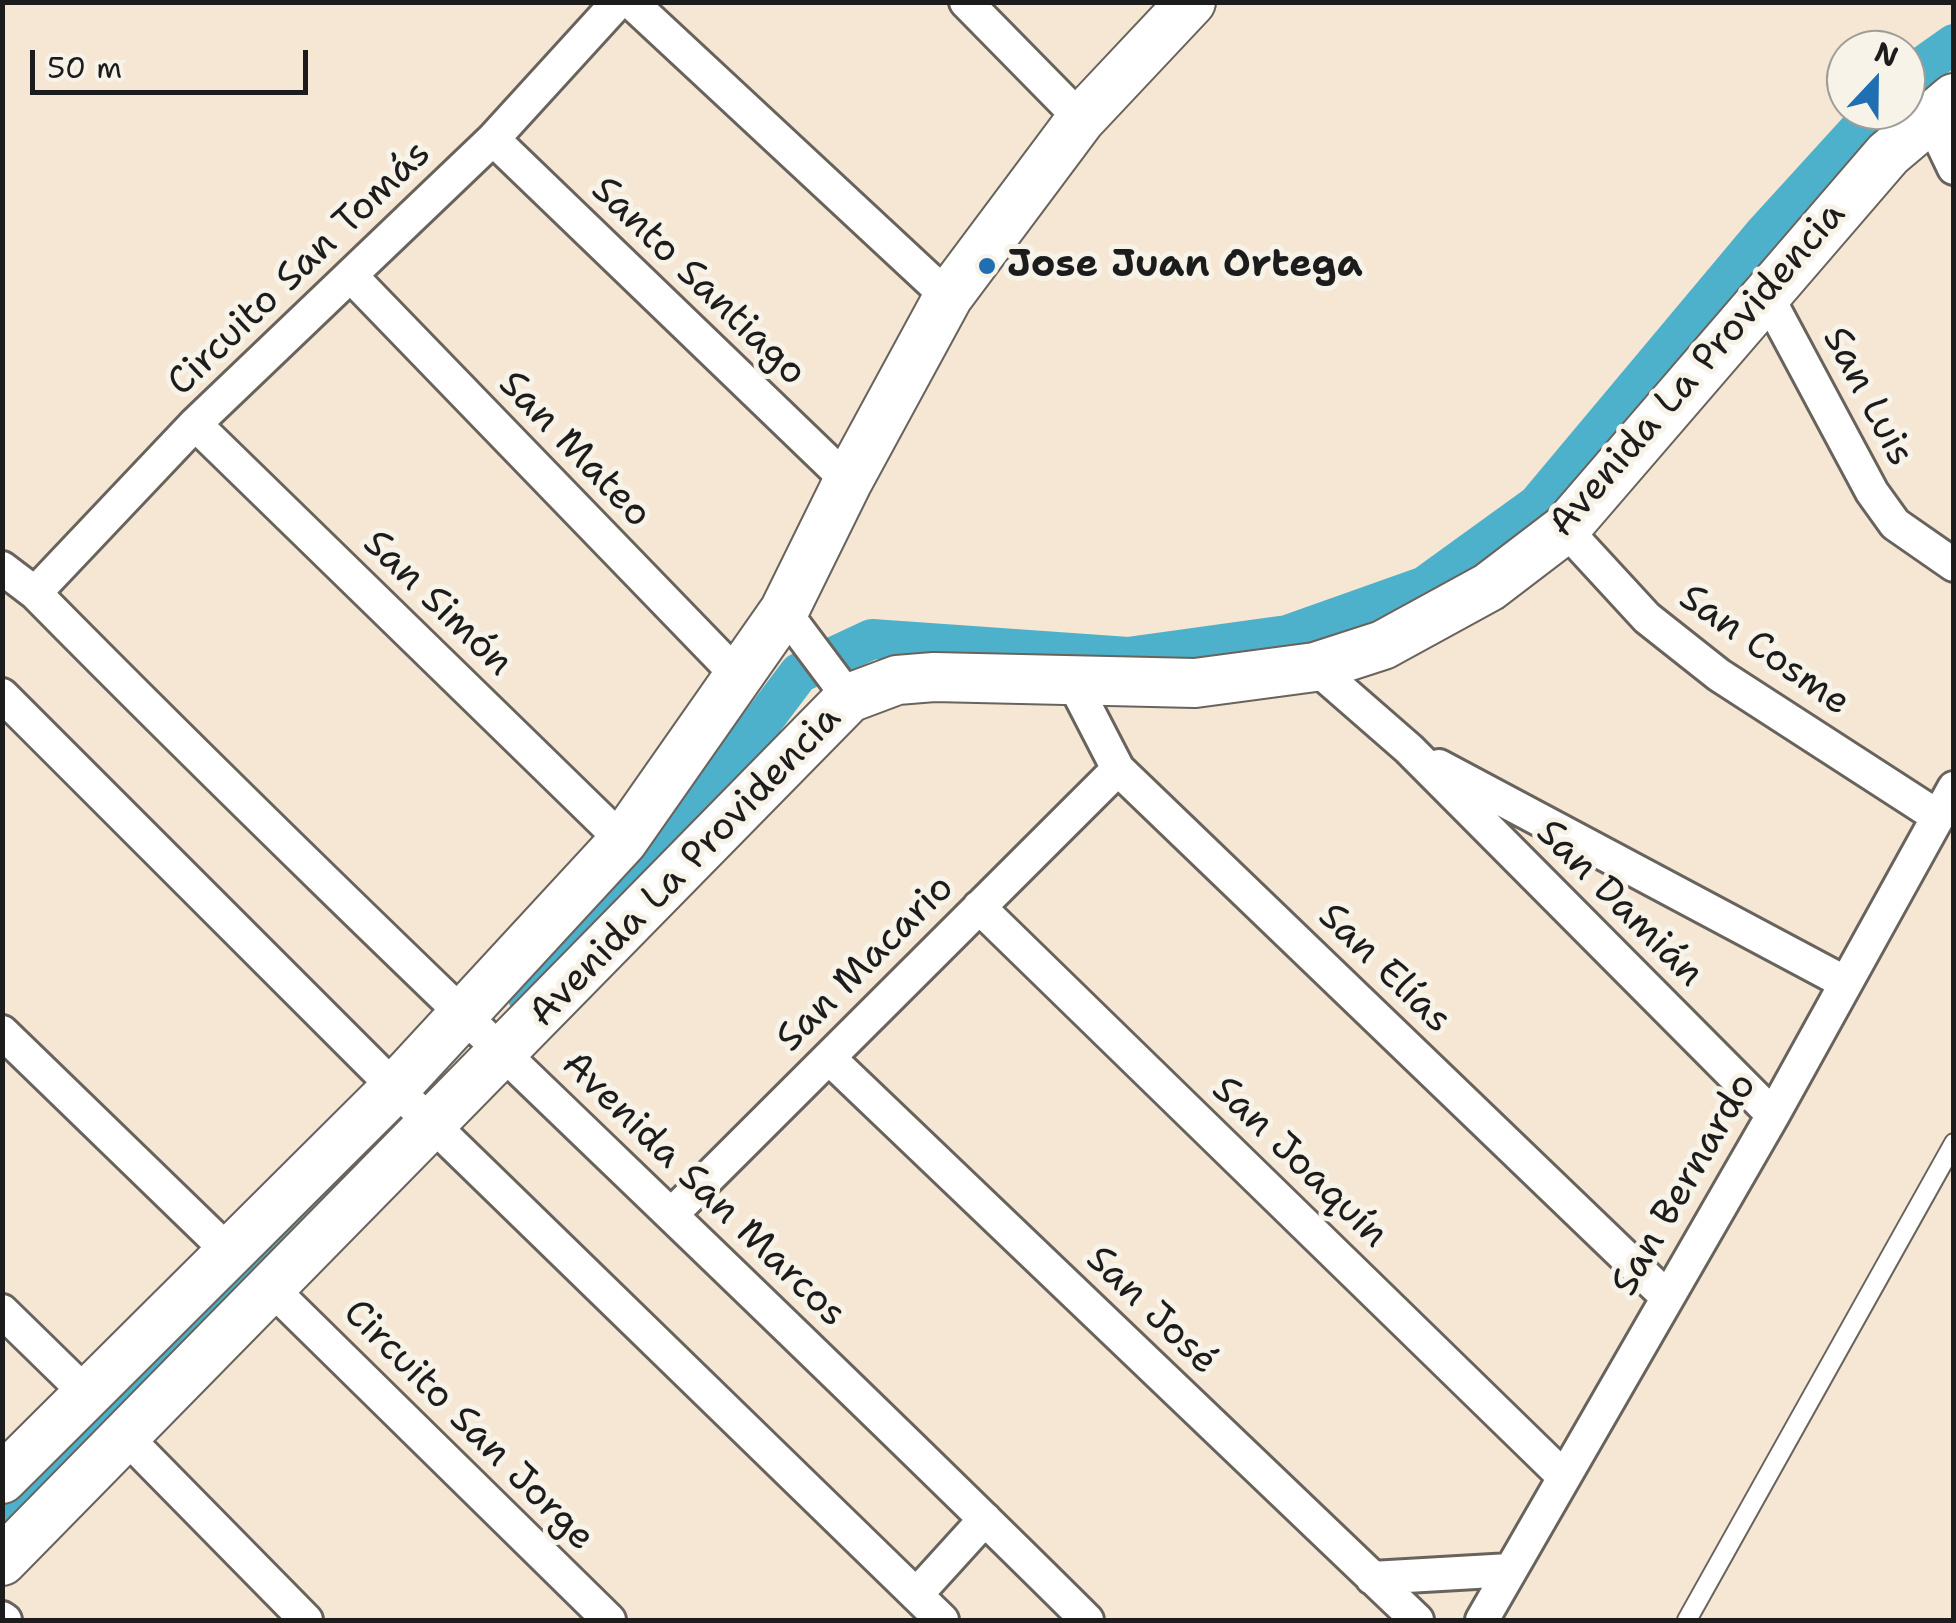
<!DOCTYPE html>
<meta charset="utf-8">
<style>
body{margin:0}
#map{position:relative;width:1956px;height:1623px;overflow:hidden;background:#f5e7d3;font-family:"Shantell Sans",sans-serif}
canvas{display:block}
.frame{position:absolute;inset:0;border:5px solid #1c1c1c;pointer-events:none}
.north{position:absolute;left:1826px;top:30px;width:100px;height:100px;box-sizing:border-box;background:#f7f3e8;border:2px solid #9f9d96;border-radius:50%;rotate:22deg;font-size:28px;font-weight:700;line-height:40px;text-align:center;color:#1c1c1c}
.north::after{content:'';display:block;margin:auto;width:35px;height:45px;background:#1f6fb2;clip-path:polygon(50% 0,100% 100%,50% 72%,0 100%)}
.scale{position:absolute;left:30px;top:50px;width:278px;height:45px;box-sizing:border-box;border:5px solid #1c1c1c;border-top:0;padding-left:12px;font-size:30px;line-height:35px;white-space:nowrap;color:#1c1c1c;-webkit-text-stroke:8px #f7f3e8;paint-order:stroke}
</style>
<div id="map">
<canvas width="1956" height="1623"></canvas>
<div class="frame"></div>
<div class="north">N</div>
<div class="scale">50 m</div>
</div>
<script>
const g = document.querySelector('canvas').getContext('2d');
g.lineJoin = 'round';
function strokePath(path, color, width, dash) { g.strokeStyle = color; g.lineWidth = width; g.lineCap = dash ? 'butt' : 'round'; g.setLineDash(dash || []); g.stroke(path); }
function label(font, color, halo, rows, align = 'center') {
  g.font = font + ' "Shantell Sans",sans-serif'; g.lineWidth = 10; g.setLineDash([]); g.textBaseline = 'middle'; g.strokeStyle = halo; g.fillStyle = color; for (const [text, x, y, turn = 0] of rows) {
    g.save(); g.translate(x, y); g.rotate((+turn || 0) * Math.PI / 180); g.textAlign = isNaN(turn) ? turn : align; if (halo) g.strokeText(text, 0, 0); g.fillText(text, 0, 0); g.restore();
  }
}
const canal = new Path2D(`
 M1906 78 1954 44
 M527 995 699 806 799 673 872 639 1128 657 1287 635 1425 586 1537 505 1763 235 1877 110
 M2 1520 385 1135`);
const lane = new Path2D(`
 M1687 1620 1954 1143`);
const street = new Path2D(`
 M631 2 948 297
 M966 2 1081 119
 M1929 116 1954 168
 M493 139 848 481
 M352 277 739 677
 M1767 296 1872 492 1895 524 1954 565
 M195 424 623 841
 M1565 529 1647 618 1719 675 1937 816
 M2 568 35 593C379 942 740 1275 1087 1620
 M35 593 195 424 493 139 618 2
 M784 611 849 698
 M1315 667 1409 749 1773 1115
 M1073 682 1118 769 1666 1296
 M2 695 395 1088 942 1620
 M1439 766 1846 983
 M979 907 1563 1476
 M2 1032 231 1254
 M829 1058 1417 1620
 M671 1215 1118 769
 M271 1288 609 1620
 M2 1311 90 1397
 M126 1437 306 1620
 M1372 1578 1510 1570
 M916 1595 985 1519
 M2 1618 5 1620
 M1482 1620 1773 1115 1954 788`);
const secondary = new Path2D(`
 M2 1479 395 1088 623 841 784 611 848 481 948 297 1081 119 1191 2
 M2 1561 849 698 897 680 934 677 1195 683 1315 667 1383 645 1489 587 1565 529 1888 154 1954 98`);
const markers = [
 [987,266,10,"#1f6fb2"]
];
const poiNames = [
 ["Jose Juan Ortega",1007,266]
];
const streetNames = [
 ["Circuito San Tomás",300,269,-44],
 ["Santo Santiago",698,282,44],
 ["Avenida La Providencia",1698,370,-49],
 ["San Luis",1867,397,62],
 ["San Mateo",574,450,46],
 ["San Simón",437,604,44],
 ["San Cosme",1764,651,35],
 ["Avenida La Providencia",686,867,-46],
 ["San Damián",1619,904,45],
 ["San Macario",866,964,-45],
 ["San Elías",1384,969,44],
 ["San Joaquín",1299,1163,44],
 ["San Bernardo",1685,1185,-60],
 ["Avenida San Marcos",703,1190,44],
 ["San José",1151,1311,44],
 ["Circuito San Jorge",468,1426,45]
];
strokePath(canal, '#4db1cc', 40);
strokePath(lane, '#68635c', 22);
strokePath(street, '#68635c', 38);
strokePath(secondary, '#68635c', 52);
strokePath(lane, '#fff', 18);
strokePath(street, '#fff', 32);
strokePath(secondary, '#fff', 48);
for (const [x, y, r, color] of markers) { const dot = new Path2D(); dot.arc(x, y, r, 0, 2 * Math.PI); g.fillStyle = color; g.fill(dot); strokePath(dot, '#f7f3e8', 4); }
label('bold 38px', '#1c1c1c', '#f7f3e8', poiNames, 'left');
label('38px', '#1c1c1c', '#f7f3e8', streetNames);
</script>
